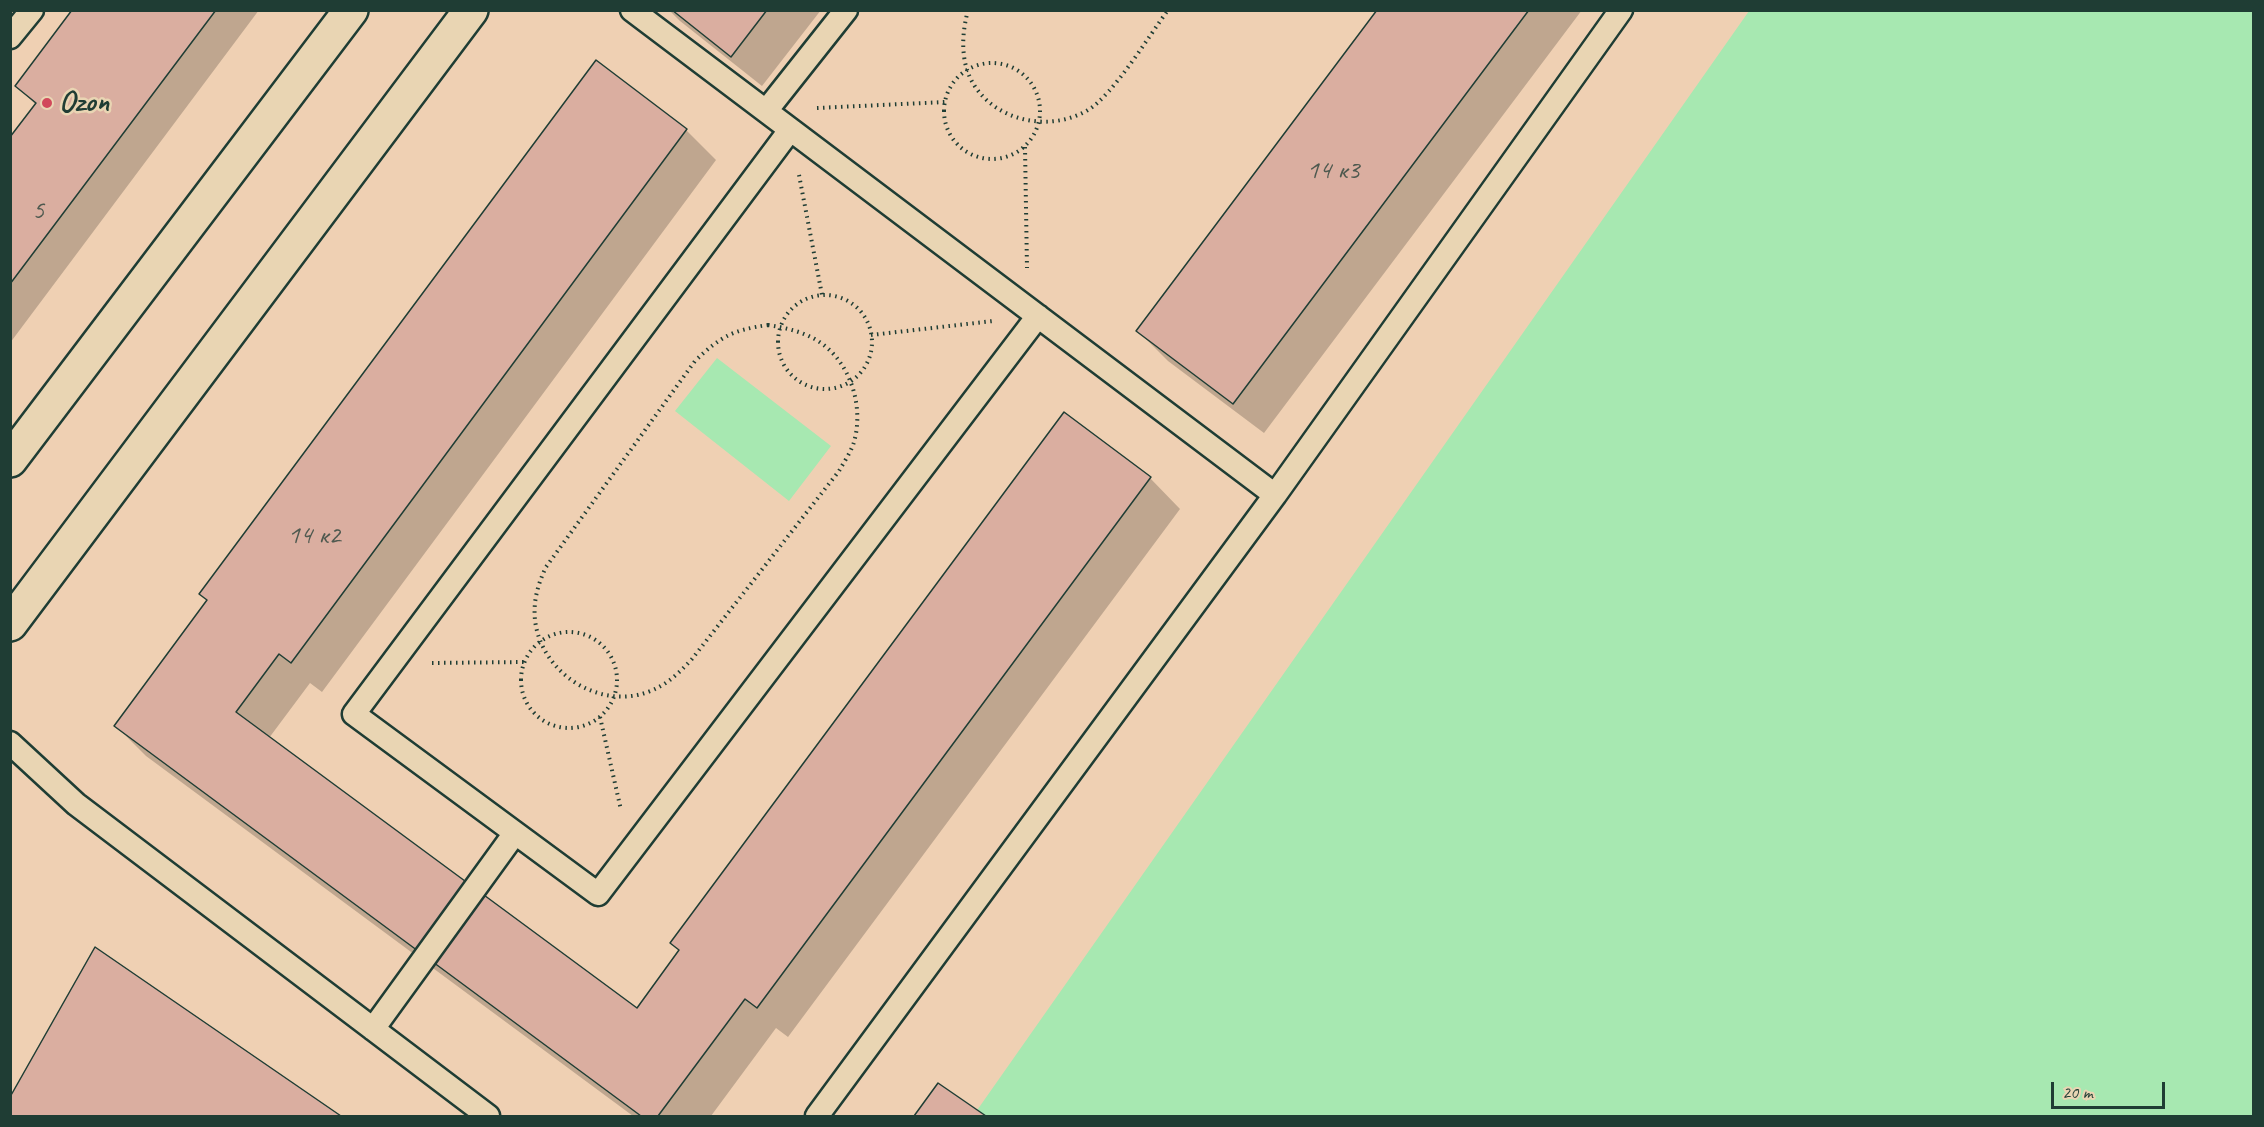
<!DOCTYPE html>
<meta charset="utf-8">
<style>
body{margin:0}
#map{position:relative;width:2264px;height:1127px;overflow:hidden;background:#efd0b3;font-family:Caveat,sans-serif}
canvas{display:block}
.frame{position:absolute;inset:0;border:12px solid #1f3d34;pointer-events:none}
.scale{position:absolute;left:2051px;top:1082px;width:114px;height:27px;box-sizing:border-box;border:3px solid #1f3d34;border-top:0;padding-left:8px;font-size:18px;line-height:21px;white-space:nowrap;color:#1f3d34;-webkit-text-stroke:4px #e9d5b3;paint-order:stroke}
</style>
<div id="map">
<canvas width="2264" height="1127"></canvas>
<div class="frame"></div>
<div class="scale">20 m</div>
</div>
<script>
const g = document.querySelector('canvas').getContext('2d');
g.lineJoin = 'round';
function fill(path, color) { g.fillStyle = color; g.fill(path, 'evenodd'); }
function strokePath(path, color, width, dash) { g.strokeStyle = color; g.lineWidth = width; g.lineCap = dash ? 'butt' : 'round'; g.setLineDash(dash || []); g.stroke(path); }
function label(font, color, halo, rows, align = 'center') {
  g.font = font + ' Caveat,sans-serif'; g.lineWidth = 5; g.setLineDash([]); g.textBaseline = 'middle'; g.strokeStyle = halo; g.fillStyle = color; for (const [text, x, y, turn = 0] of rows) {
    g.save(); g.translate(x, y); g.rotate((+turn || 0) * Math.PI / 180); g.textAlign = isNaN(turn) ? turn : align; if (halo) g.strokeText(text, 0, 0); g.fillText(text, 0, 0); g.restore();
  }
}
const green = new Path2D(`
 M1749 11H2253V1116H973Z
 M717 358 831 446 789 501 675 411Z`);
const shadow = new Path2D(`
 M74 10H259L10 343V139L36 105 17 86Z
 M669 10H821L762 86 680 21Z
 M1379 10H1582L1264 433 1168 361 1138 331Z
 M686 130 716 160 322 692 310 683 269 738 637 1010 1064 414 1150 478 1180 509 788 1037 776 1028 711 1116H633L146 756 116 726 208 601 201 594Z
 M95 949 338 1116H10V1100Z
 M938 1085 983 1116H915Z`);
const building = new Path2D(`
 M72 10H216L10 284V137L36 103 15 86Z
 M672 10H767L731 57Z
 M1377 10H1529L1233 404 1136 331Z
 M596 60 687 129 291 663 279 654 236 712 637 1008 679 950 670 943 1064 412 1151 477 757 1008 745 999 658 1116H641L114 726 207 600 199 594Z
 M95 947 341 1116H10V1097Z
 M938 1083 986 1116H914Z`);
const path = new Path2D(`
 M968 10C964 26 962 40 964 56 971 114 1041 138 1088 110 1113 95 1149 36 1168 10
 M944 111a48 48 0 1 1 96 0a48 48 0 1 1-96 0Z
 M817 108 945 102
 M1025 147 1027 268
 M799 175 822 295
 M778 342a47 47 0 1 1 94 0a47 47 0 1 1-94 0Z
 M768 325C787 328 805 332 821 343 851 364 864 407 854 442 851 452 844 462 839 471L692 659C679 673 667 685 648 692 599 710 541 673 535 620 533 601 538 584 546 567L695 361C721 336 733 330 768 325Z
 M871 335 993 321
 M521 680a48 48 0 1 1 96 0a48 48 0 1 1-96 0Z
 M432 663 524 662
 M600 717 621 810`);
const lane = new Path2D(`
 M632 10 1275 495 1621 10
 M10 37 32 10
 M766 111 846 10
 M790 130 354 714 598 894 1038 316
 M10 743 76 804 488 1116
 M373 1029 515 833
 M817 1116 1275 495`);
const street = new Path2D(`
 M10 460 351 10
 M10 624 471 10`);
const markers = [
 [47,103,6,"#d1495b"]
];
const numberNames = [
 ["14 к3",1333,171],
 ["5",38,211],
 ["14 к2",314,536]
];
const poiNames = [
 ["Ozon",59,103]
];
fill(green, '#a7e8b1');
fill(shadow, '#0003');
fill(building, '#daaea0');
strokePath(building, '#1f3d34', 1.5);
strokePath(lane, '#1f3d34', 27);
strokePath(street, '#1f3d34', 38);
strokePath(path, '#1f3d34', 4, [1.5, 4.5]);
strokePath(lane, '#e9d5b3', 22);
strokePath(street, '#e9d5b3', 33);
for (const [x, y, r, color] of markers) { const dot = new Path2D(); dot.arc(x, y, r, 0, 2 * Math.PI); g.fillStyle = color; g.fill(dot); strokePath(dot, '#e9d5b3', 2); }
label('27px', '#4e594f', null, numberNames);
label('bold 30px', '#1f3d34', '#e9d5b3', poiNames, 'left');
</script>
